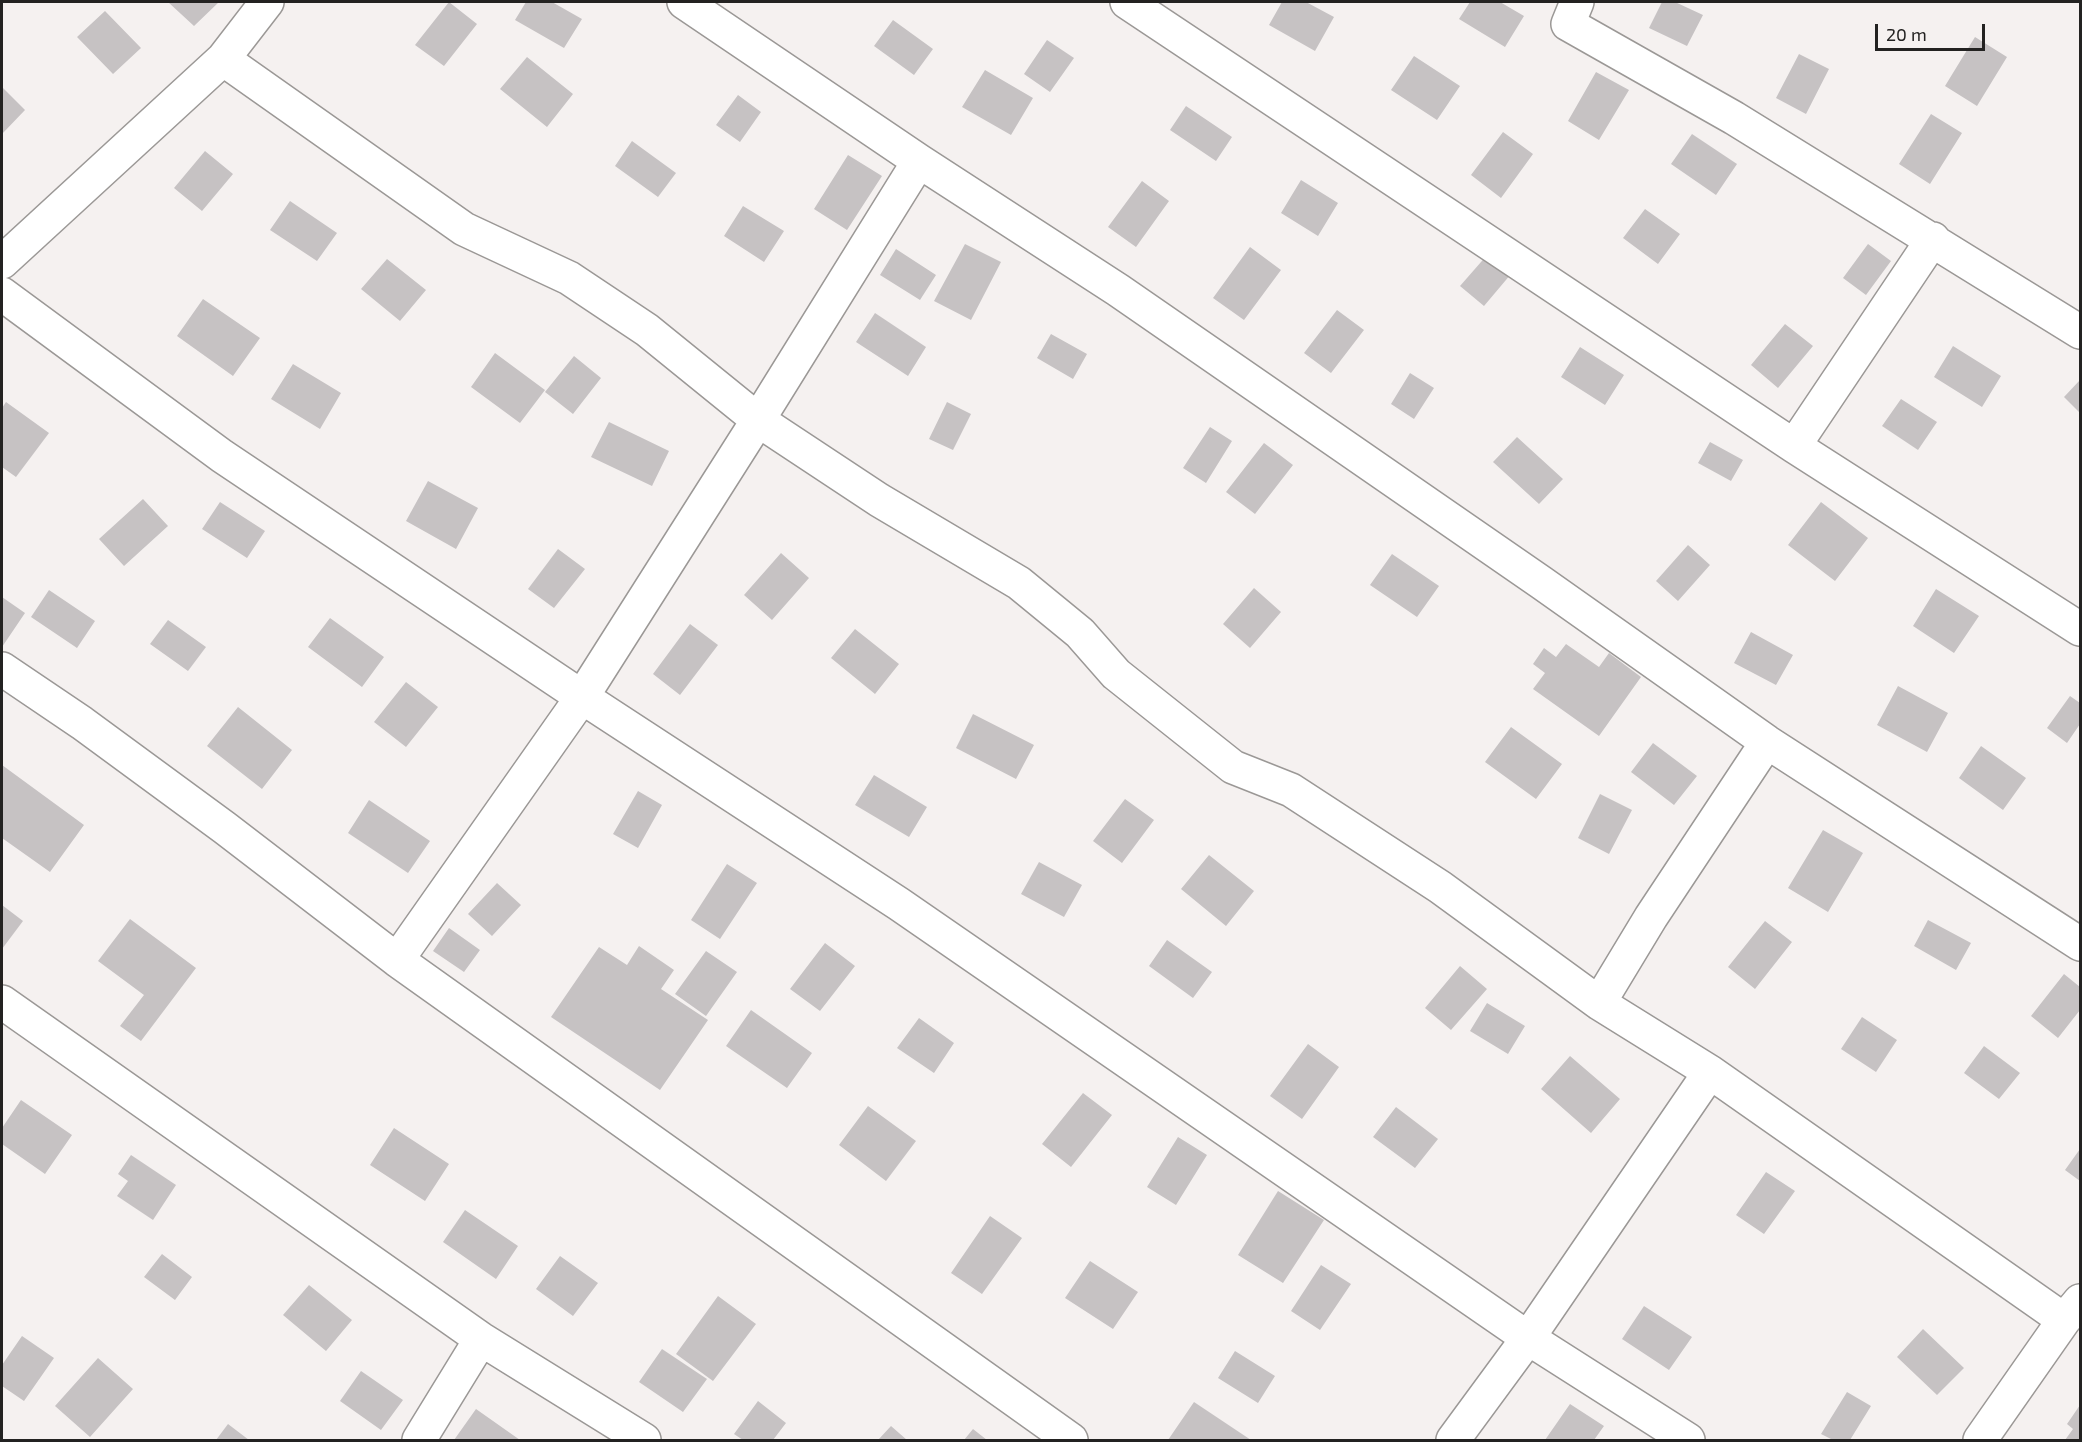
<!DOCTYPE html>
<style>
body{margin:0}
#map{position:relative;width:2082px;height:1442px;overflow:hidden;background:#f5f1f0;font-family:"Exo 2",sans-serif}
canvas{display:block}
.frame{position:absolute;inset:0;border:3px solid #232221;pointer-events:none}
.scale{position:absolute;left:1875px;top:24px;width:110px;height:27px;box-sizing:border-box;border:3px solid #232221;border-top:0;padding-left:8px;font-size:18px;line-height:21px;white-space:nowrap;color:#232221;-webkit-text-stroke:4px #f5f1f0;paint-order:stroke}
</style>
<div id="map">
<canvas width="2082" height="1442"></canvas>
<div class="frame"></div>
<div class="scale">20 m</div>
</div>
<script>
const g = document.querySelector('canvas').getContext('2d');
g.lineJoin = 'round';
function fill(path, color) { g.fillStyle = color; g.fill(path, 'evenodd'); }
function strokePath(path, color, width, dash) { g.strokeStyle = color; g.lineWidth = width; g.lineCap = dash ? 'butt' : 'round'; g.setLineDash(dash || []); g.stroke(path); }
const building = new Path2D(`
 M168 2H219L194 26Z
 M449 2 477 24 444 66 415 45Z
 M526 2H552L582 19 564 48 515 20Z
 M1282 2H1306L1334 17 1315 51 1269 25Z
 M1470 2H1500L1524 16 1505 47 1459 19Z
 M1662 2H1675L1703 15 1687 46 1649 28Z
 M105 11 141 48 113 74 77 37Z
 M893 20 933 49 914 75 874 46Z
 M1975 37 2007 57 1977 106 1945 86Z
 M1047 40 1074 58 1050 92 1024 74Z
 M1799 54 1829 69 1806 114 1776 98Z
 M1414 56 1460 86 1437 120 1391 90Z
 M527 57 573 94 547 127 500 89Z
 M985 70 1033 98 1011 135 962 107Z
 M1596 72 1629 90 1599 140 1568 121Z
 M2 87 25 110 2 134Z
 M738 95 761 112 740 142 716 125Z
 M1186 106 1232 137 1216 161 1170 130Z
 M1931 114 1962 133 1930 184 1899 164Z
 M1503 132 1533 154 1501 198 1471 175Z
 M1692 134 1737 164 1716 195 1671 164Z
 M632 141 676 173 658 197 615 166Z
 M205 151 233 174 202 211 174 188Z
 M848 155 882 176 847 230 814 209Z
 M1301 180 1338 203 1318 236 1281 213Z
 M1142 181 1169 201 1136 247 1108 227Z
 M290 201 337 233 317 261 270 230Z
 M743 206 784 231 764 262 724 236Z
 M1645 209 1680 234 1658 264 1623 238Z
 M965 244 1001 262 971 320 934 301Z
 M1868 244 1891 261 1866 295 1843 278Z
 M1250 247 1281 270 1244 320 1213 298Z
 M896 249 936 275 920 300 880 275Z
 M1488 254 1511 274 1484 306 1460 286Z
 M387 259 426 290 400 321 361 289Z
 M203 299 260 338 233 376 177 336Z
 M1337 310 1364 330 1331 373 1304 353Z
 M875 313 926 347 908 376 856 342Z
 M1785 324 1813 346 1778 388 1751 365Z
 M1051 334 1087 354 1073 379 1037 358Z
 M1953 346 2001 376 1982 407 1934 377Z
 M1580 347 1624 375 1605 405 1561 377Z
 M495 353 545 390 520 423 471 387Z
 M574 356 601 378 573 414 545 392Z
 M293 364 341 393 320 429 271 399Z
 M1410 373 1434 388 1414 419 1391 404Z
 M2080 380V413L2064 397Z
 M1901 399 1937 422 1918 450 1882 426Z
 M6 402 49 433 16 477 2 467V408Z
 M947 402 971 414 953 450 929 439Z
 M609 422 669 451 652 486 591 457Z
 M1210 427 1232 441 1206 483 1183 468Z
 M1517 437 1563 479 1539 504 1493 462Z
 M1710 442 1743 460 1731 481 1698 463Z
 M1264 443 1293 465 1255 514 1226 492Z
 M428 481 478 508 456 549 406 521Z
 M143 499 168 526 124 566 99 539Z
 M220 502 265 531 247 558 202 529Z
 M1821 502 1868 538 1835 581 1788 545Z
 M1688 545 1710 565 1678 601 1656 581Z
 M558 549 585 569 554 608 528 589Z
 M781 553 809 578 772 620 744 595Z
 M1392 554 1439 586 1417 617 1370 585Z
 M1254 588 1281 612 1250 648 1223 624Z
 M1936 589 1979 616 1954 653 1913 626Z
 M49 590 95 621 77 648 31 617Z
 M2 597 25 613 2 647Z
 M330 618 384 657 362 687 308 647Z
 M168 620 206 647 188 671 150 644Z
 M690 624 718 645 680 695 653 674Z
 M855 629 899 664 875 694 831 658Z
 M1751 632 1793 655 1776 685 1734 663Z
 M1566 644 1599 667 1609 653 1641 677 1599 736 1533 689 1545 673 1533 664 1544 648 1556 657Z
 M406 682 438 707 406 747 374 722Z
 M1898 686 1948 713 1927 752 1877 725Z
 M2070 696 2080 703V724L2067 743 2047 728Z
 M238 707 292 750 262 789 207 746Z
 M973 714 1034 745 1016 779 956 748Z
 M1511 727 1562 764 1536 799 1485 762Z
 M1653 743 1697 776 1674 805 1631 772Z
 M1981 746 2026 778 2003 810 1959 778Z
 M2 765 84 825 50 872 2 838Z
 M874 775 927 807 909 837 855 805Z
 M638 791 662 805 638 848 613 834Z
 M1600 794 1632 810 1609 854 1578 838Z
 M1125 799 1154 820 1122 863 1093 841Z
 M369 800 430 841 408 873 348 833Z
 M1823 830 1863 853 1828 912 1788 888Z
 M1209 855 1254 891 1226 926 1181 889Z
 M1039 862 1082 885 1064 917 1021 894Z
 M727 864 757 883 720 939 691 920Z
 M497 883 521 905 492 936 468 914Z
 M2 905 23 921 2 949Z
 M130 919 196 968 141 1041 120 1026 144 995 98 961Z
 M1928 920 1971 943 1956 970 1914 946Z
 M1765 921 1792 942 1755 989 1728 967Z
 M449 928 480 950 464 972 433 951Z
 M1167 940 1212 972 1193 998 1149 966Z
 M825 943 855 966 820 1011 790 989Z
 M639 946 674 970 661 989 708 1020 660 1090 551 1017 599 947 627 965Z
 M706 951 737 972 706 1016 675 994Z
 M1460 966 1487 989 1451 1030 1425 1008Z
 M2064 974 2080 987V1010L2058 1038 2031 1016Z
 M1487 1003 1525 1026 1508 1054 1470 1031Z
 M751 1010 812 1053 787 1088 726 1046Z
 M1862 1017 1897 1040 1876 1072 1841 1049Z
 M919 1018 954 1043 934 1073 897 1048Z
 M1308 1044 1339 1067 1302 1119 1270 1096Z
 M1984 1046 2020 1073 1999 1099 1964 1073Z
 M1570 1056 1620 1099 1591 1133 1541 1089Z
 M1083 1093 1112 1115 1071 1167 1042 1144Z
 M21 1100 72 1135 45 1174 2 1144V1128Z
 M868 1106 916 1141 886 1181 839 1145Z
 M1396 1107 1438 1139 1415 1168 1373 1137Z
 M394 1128 449 1164 425 1201 370 1165Z
 M1178 1137 1207 1155 1176 1205 1147 1187Z
 M2080 1149V1181L2065 1170Z
 M131 1155 176 1185 153 1220 117 1196 128 1181 118 1174Z
 M1766 1172 1795 1191 1764 1234 1736 1215Z
 M1278 1191 1324 1220 1283 1283 1238 1255Z
 M465 1210 518 1246 496 1279 443 1242Z
 M990 1216 1022 1238 982 1294 951 1273Z
 M162 1254 192 1277 175 1300 144 1277Z
 M560 1256 598 1283 573 1316 536 1289Z
 M1090 1261 1138 1292 1113 1329 1065 1298Z
 M1321 1265 1351 1284 1320 1330 1291 1311Z
 M309 1285 352 1320 326 1351 283 1315Z
 M718 1296 756 1324 713 1381 676 1354Z
 M1644 1306 1692 1337 1669 1370 1622 1339Z
 M1923 1329 1964 1368 1937 1395 1897 1357Z
 M22 1336 54 1358 24 1401 2 1386V1365Z
 M662 1349 707 1379 683 1412 639 1382Z
 M1235 1351 1275 1376 1258 1403 1218 1378Z
 M98 1358 133 1389 90 1437 55 1406Z
 M361 1371 403 1400 381 1430 340 1401Z
 M1847 1392 1871 1406 1850 1440H1833L1821 1434Z
 M758 1401 786 1423 773 1440H743L734 1434Z
 M1194 1402 1251 1440H1168Z
 M1570 1404 1604 1426 1594 1440H1545Z
 M2080 1405V1440H2065L2073 1429 2067 1424Z
 M476 1409 520 1440H454Z
 M228 1424 249 1440H216Z
 M891 1426 907 1440H878Z
 M973 1429 987 1440H964Z`);
const minor = new Path2D(`
 M684 2 919 161 1118 290 1542 583 1767 742 2080 944
 M1127 2 1794 446 2080 629
 M1577 2 1568 24 1734 118 2080 332
 M223 59 464 229 569 278 647 330 758 420 879 500 1019 583 1080 633 1116 674 1233 767 1291 790 1440 887 1599 1003 1710 1072 2064 1320
 M2 262 223 59 267 2
 M2 294 222 456 582 697 899 904 1528 1338 1688 1440
 M1794 446 1933 239
 M2 669 82 723 225 828 397 960 1071 1440
 M397 960 582 697 758 420 919 161
 M2 1002 481 1339 644 1440
 M1599 1003 1651 917 1767 742
 M419 1440 481 1339
 M1453 1440 1528 1338 1710 1072
 M1980 1440 2064 1320 2080 1301`);
fill(building, '#c6c2c3');
strokePath(minor, '#9b9896', 36);
strokePath(minor, '#fff', 33);
</script>
